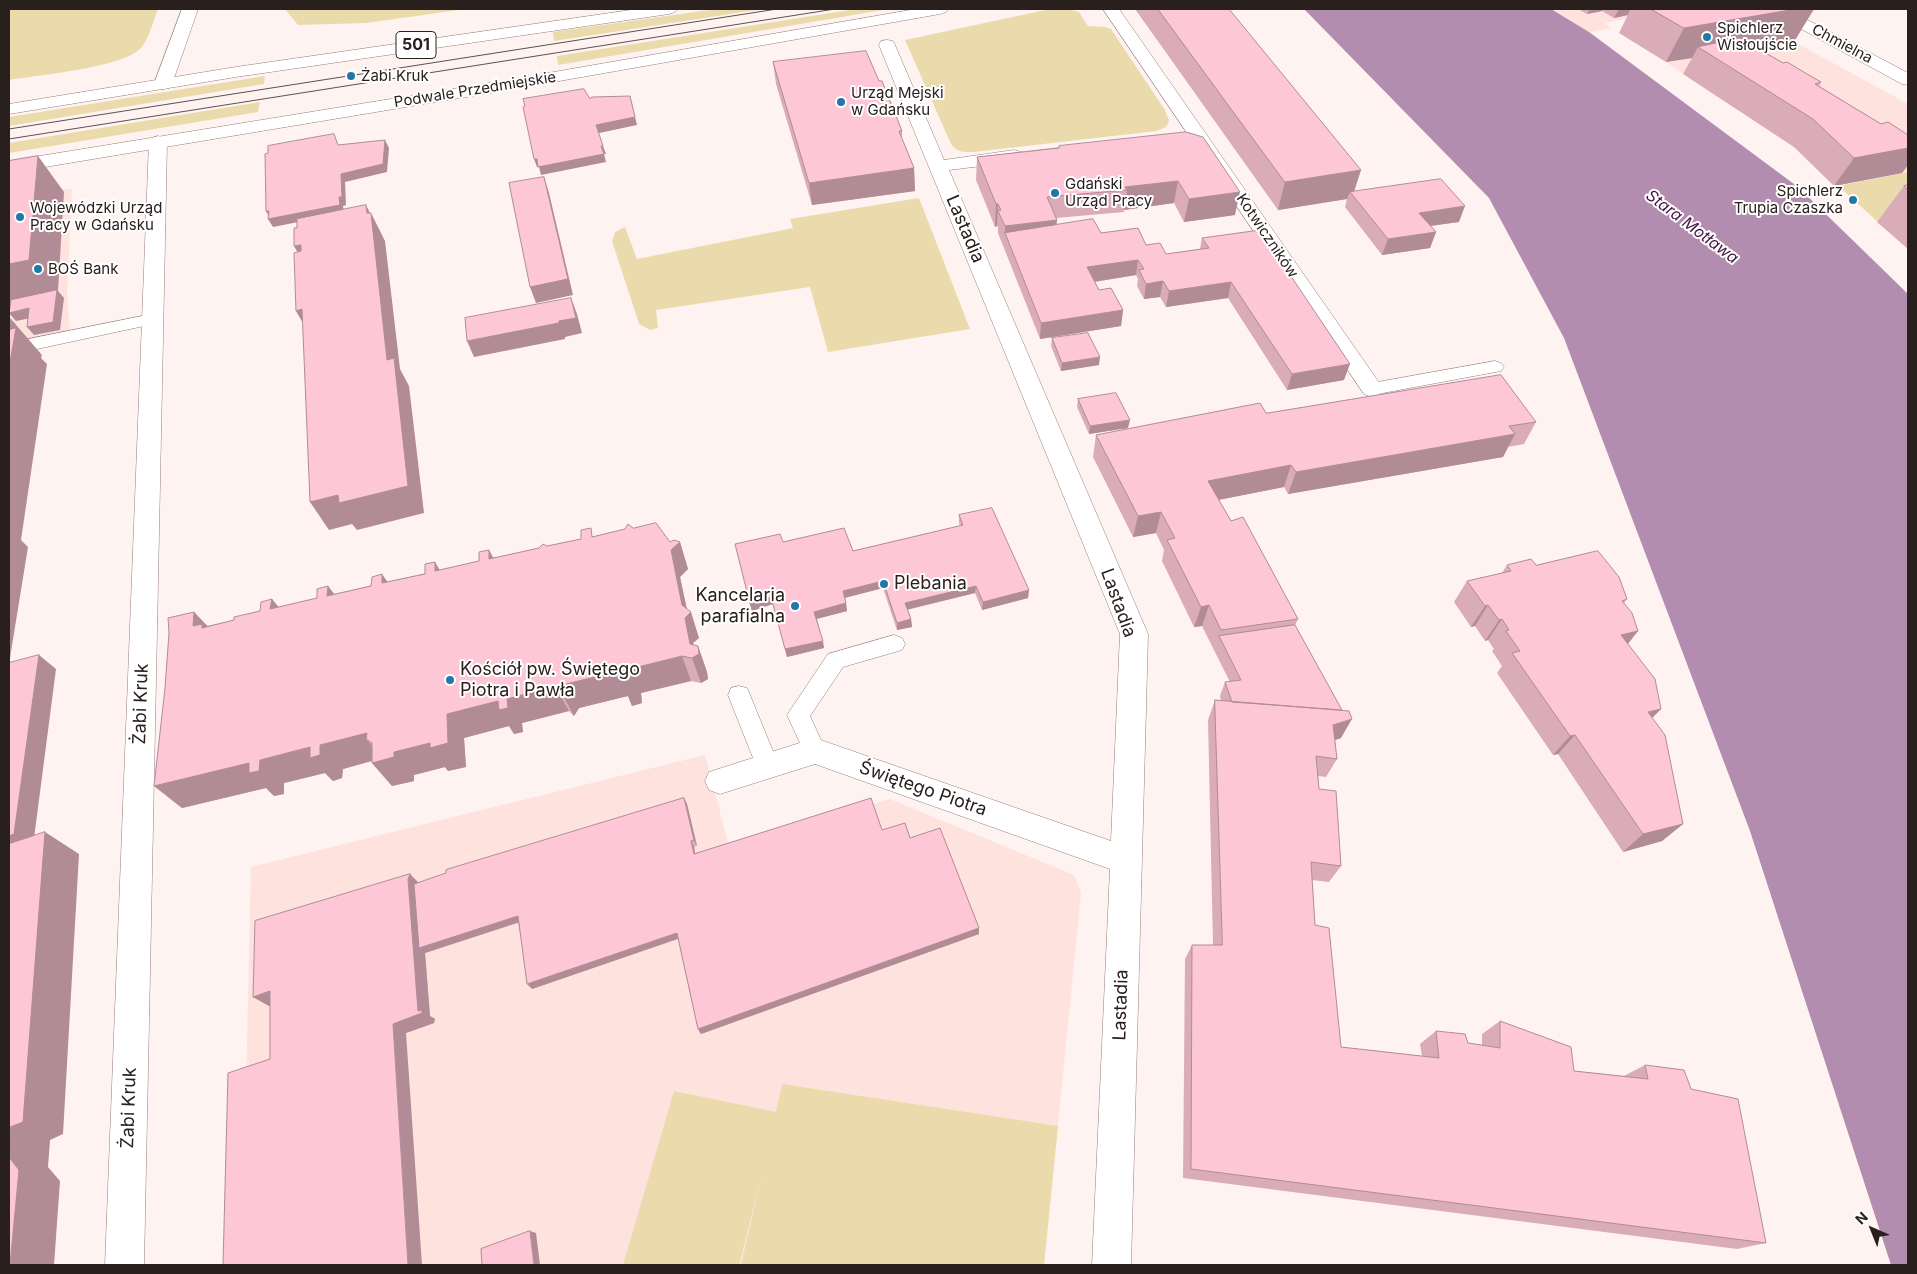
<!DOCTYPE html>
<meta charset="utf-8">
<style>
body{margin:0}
#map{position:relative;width:1917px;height:1274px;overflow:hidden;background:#fef3f1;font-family:Inter,sans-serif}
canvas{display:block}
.frame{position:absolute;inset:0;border:10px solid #29201e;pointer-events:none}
.north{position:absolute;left:1847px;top:1204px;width:50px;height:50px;-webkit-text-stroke:4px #fff;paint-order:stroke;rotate:316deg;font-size:14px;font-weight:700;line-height:20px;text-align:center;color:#29201e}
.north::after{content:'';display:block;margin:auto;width:18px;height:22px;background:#29201e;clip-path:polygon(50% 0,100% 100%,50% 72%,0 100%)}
</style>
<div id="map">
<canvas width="1917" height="1274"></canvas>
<div class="frame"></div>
<div class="north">N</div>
</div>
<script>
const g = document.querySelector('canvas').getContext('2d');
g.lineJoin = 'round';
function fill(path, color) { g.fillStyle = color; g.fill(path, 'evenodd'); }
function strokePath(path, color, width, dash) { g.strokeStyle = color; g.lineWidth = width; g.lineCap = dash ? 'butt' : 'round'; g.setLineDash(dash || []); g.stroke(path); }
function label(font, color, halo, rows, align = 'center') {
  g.font = font + ' Inter,sans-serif'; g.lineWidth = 4; g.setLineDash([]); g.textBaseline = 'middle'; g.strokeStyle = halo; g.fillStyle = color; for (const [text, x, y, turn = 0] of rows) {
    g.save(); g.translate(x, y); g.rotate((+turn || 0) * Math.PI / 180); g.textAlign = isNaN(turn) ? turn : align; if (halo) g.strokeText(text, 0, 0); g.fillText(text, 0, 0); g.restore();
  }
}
const built = new Path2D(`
 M1551 9H1677L1605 23 1611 28 1589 32Z
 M1791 40 1908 104V171L1835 186 1794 147 1666 62Z
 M72 189 67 292 70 331 9 344V195Z
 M705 755 730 850 890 799 1074 875 1081 893 1044 1265H242L251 867Z`);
const green = new Path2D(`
 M9 9H158C154 19 148 41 141 48 122 68 38 75 9 80Z
 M285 9H466L366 23 298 25Z
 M716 9H763L554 41 553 32Z
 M856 9H889L558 65 557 56Z
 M1050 9H1068L1079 12 1088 26 1105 27 1111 29 1165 110 1169 121 1166 127 1157 131 974 152C964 152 957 153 951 144L905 40Z
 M265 76 264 84 9 126V117Z
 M260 102 258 112 9 153V143Z
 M1908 172V214L1877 221 1838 186Z
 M919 198 970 329 828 352 810 287 656 310 658 328 650 330 639 324 612 241 615 232 625 227 637 259 793 228 790 219Z
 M782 1084 1058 1126 1044 1265H741L763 1170 739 1265H623L674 1091 776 1112Z`);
const water = new Path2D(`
 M1304 9H1551L1589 32 1798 187 1908 294V1265H1891L1750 831 1564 338 1489 198Z`);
const lane = new Path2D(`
 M152 314 158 315 160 319 158 323 9 355V343Z
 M1495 361 1501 363 1504 367 1501 371 1372 395 1366 393 1363 389 1366 385 1372 383Z
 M894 635 902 638 905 644 902 650 843 667 810 716 826 751 823 758 815 761 807 758 787 715 828 654Z
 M739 686 747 688 750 695 779 766 775 773 767 776 759 773 728 695 731 688Z`);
const street = new Path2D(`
 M182 9H198L172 84 169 88 163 89 157 88 154 84Z
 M1103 9H1119L1380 384 1383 389 1380 394 1372 397 1364 394Z
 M1768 9H1787L1908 73V85L1902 84 1770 12Z
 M887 40 893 41 895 45 944 160 1014 150 1021 152 1023 156 1021 160 1014 162 949 170 1148 634 1131 1265H1092L1110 869 815 764 720 794 709 790 705 781 709 772 815 738 1111 841 1120 634 879 45 881 41Z
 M158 136 164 138 167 142 144 1265H105L149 142 152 138Z`);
const primary = new Path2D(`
 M638 9H677L675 12 669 14 236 77 9 114V104L236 67Z
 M916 9H948L946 12 940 14 508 90 9 173V161L508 80Z`);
const tram = new Path2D(`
 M9 129 777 9
 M9 139 835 9`);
const wall = new Path2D(`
 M1135 9H1229L1354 191 1459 222 1431 226 1436 232 1430 248 1382 255 1345 207 1347 199 1278 210Z
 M1578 9H1814L1795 40 1760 46 1762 51 1783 63 1821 82 1819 86 1881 124 1908 135V165L1902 173 1834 186 1794 147 1683 74 1692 58 1666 62 1619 33 1628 15 1614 18 1602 11 1587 14Z
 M773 62 879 81 902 131V140L914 168 915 191 812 205 776 84Z
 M1186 132 1235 215 1184 222 1174 203 1124 210V212L1056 218V225L1101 233 1146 245 1166 254 1200 249 1202 238 1344 380 1287 390 1228 298 1166 307 1160 297 1144 299 1137 286 1138 279 1136 275 1095 282 1099 290 1123 310 1121 326 1040 339 998 233V227L997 226 995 227 976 180 977 157Z
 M1908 185V249L1877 222 1904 186Z
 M1052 338 1099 365 1061 371 1051 346Z
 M1078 399 1128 428 1089 434 1077 407Z
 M1266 413 1536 422 1524 444 1508 447 1503 457 1288 494 1284 487 1219 500 1231 521 1298 619 1295 625 1341 738 1335 740 1337 759 1326 777 1318 776 1319 789 1341 866 1329 882 1312 880 1315 925 1341 1047 1422 1056 1420 1044 1436 1031 1468 1043 1482 1045V1034L1500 1021 1574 1071 1624 1076 1645 1065 1691 1089 1766 1243 1737 1249 1183 1178 1185 959 1192 945H1213L1208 720 1215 700 1221 701 1220 696 1225 682H1230L1202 626 1194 627 1162 561 1164 550 1156 533 1133 537 1093 457 1096 435Z
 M959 515 1029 590 1028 598 982 610 975 593 907 610 911 619 912 627 897 630 883 588 845 598 847 611 817 619 824 648 787 657 773 604 752 611 735 544 783 542 853 551 960 526 959 523Z
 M633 528 670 542H680L688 569 680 577 687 609 699 638 693 643 694 645 698 646 707 672 708 679 701 683 691 681 641 693 642 703 632 706 628 696 579 708 574 716 569 711 522 723 523 732 514 734 509 726 464 738 466 767 448 771 445 767 414 775V781L392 786 372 763V761L343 769 342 778 333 781 325 773 284 783V794L274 796 266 788 182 808 154 786 194 612 207 626 234 620 260 611 272 599 278 607 317 598 328 586 334 594 479 561 489 550 493 558Z
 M1507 565H1536L1627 599 1624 603 1638 631 1628 644 1661 709 1652 718 1683 824 1662 841 1623 852 1558 754 1553 755 1497 673 1502 666 1492 651 1494 649 1488 640 1485 641 1475 626 1471 627 1454 602 1467 581 1502 573Z
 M684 798 687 804 697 846 694 847 695 853 882 830 910 838 979 928V934L701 1034 698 1029 678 939 532 989 518 923 425 953 430 1016 435 1019 434 1023 406 1033 270 1059V1006H269L253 997 419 883Z`);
const shadedWall = new Path2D(`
 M1590 9H1603L1602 11 1587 14Z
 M1619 9H1630L1628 15 1614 18Z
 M1796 9H1814L1795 40 1751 47H1698L1692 58 1666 62 1684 28Z
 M630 96 637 125 599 133 596 125Z
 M385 140 389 148 387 172 345 182 346 205 343 206 344 213 273 227 268 219H270L266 211 339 197 341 174Z
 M603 146 606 154H604L606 162 541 175 539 167H537L534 159Z
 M1908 148V165L1902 173 1834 186 1854 158Z
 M38 156 64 192 58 291 64 298 60 330 34 335 27 327 56 296 9 307V264Z
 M914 168 915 191 812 205 809 183Z
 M1361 170 1353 195 1350 192 1347 199 1278 210 1285 182Z
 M544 177 549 193 573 295 536 303 530 287Z
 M1178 181 1174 203 1124 210 1127 190 1125 187Z
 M1240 192 1235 215 1184 222 1189 199Z
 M996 204H998L997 226 995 227Z
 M366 205 372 217 371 213 385 241 400 369 409 386 424 513 357 530 352 524 329 530 310 502 387 360Z
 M1465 206 1459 222 1413 228 1419 213Z
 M1057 220 1055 242 1005 233V226Z
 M1436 232 1430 248 1382 255 1388 239Z
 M301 245 310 274 294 246Z
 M1138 260 1136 275 1086 283 1087 267Z
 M1163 281 1160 297 1144 299 1146 284Z
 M1231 282 1228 298 1166 307 1169 291Z
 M571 298 577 314 582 333 565 337V339L474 357 467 341 559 321Z
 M29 308 36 317 16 321 9 313Z
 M302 309 312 339 296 311Z
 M1123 310 1121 326 1040 339 1041 323Z
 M11 319 42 355 41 358 47 364 21 540 28 547 9 664V330Z
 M1100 357 1099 365 1061 371 1062 363Z
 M1350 364 1344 380 1287 390 1292 374Z
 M1130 420 1128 428 1089 434 1090 426Z
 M1515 434 1503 457 1288 494 1296 472Z
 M1291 465 1284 487 1202 503 1208 481Z
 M1161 512 1156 533 1133 537 1138 516Z
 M680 542 688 569 680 577 688 615 691 612 699 638 693 643 696 656 698 646 707 672 708 679 701 683 692 658 671 550Z
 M489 550 503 576 489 559Z
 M435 562 451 589 435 571Z
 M382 574 400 600 382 583Z
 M883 581V588L844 598 843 591Z
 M328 586 348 612 327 596Z
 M976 586 975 593 905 610V603Z
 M1029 590 1028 598 982 610 983 602Z
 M771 597 773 604 752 611 750 604Z
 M272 599 293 625 270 609Z
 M846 603 847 611 816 619 814 612Z
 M1209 605 1202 626 1194 627 1201 607Z
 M1488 605 1475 626 1471 627 1485 606Z
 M194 612 219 638 193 626Z
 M911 619 912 627 897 630V623Z
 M1502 619 1488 640 1485 641 1499 620Z
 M1638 631 1621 652V635Z
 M823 641 824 648 787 657 785 649Z
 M39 655 56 669 33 846 9 854V836Z
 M682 656 691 681 641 693 642 703 632 706 628 696 579 708 574 716 561 692 566 684Z
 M555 686 569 711 522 723 523 732 514 734 509 726 464 738 466 767 448 771 445 767 414 775V781L392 786 372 763 394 752 447 714Z
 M1661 709 1642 728 1648 712Z
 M1352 719 1341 738 1323 744 1333 725Z
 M367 733 372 743 366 739 382 758 343 769 342 778 333 781 325 773 284 783V794L274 796 266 788 182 808 154 786 249 763Z
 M1575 735 1558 754 1553 755 1570 736Z
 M684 798 687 804 697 846 694 840Z
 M1683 824 1662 841 1623 852 1643 834Z
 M45 832 79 854 63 1134 50 1140 48 1167 60 1181 54 1265H10L9 1139Z
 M691 841 694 847 696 860 694 854Z
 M410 874 421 885 518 916 522 921 425 953 430 1016 435 1019 434 1023 406 1033 422 1265H408L393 1024 418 1011 408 879Z
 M979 928V934L701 1034 698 1029Z
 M677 933 680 938 532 989 527 984Z
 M270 991 285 1001 269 1006 253 997Z
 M530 1231 536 1233 540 1265H534Z`);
const building = new Path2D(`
 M1158 9H1229L1361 170 1285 182Z
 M1651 9H1796L1684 28Z
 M1740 38 1783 63 1787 62 1807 74 1821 82 1815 84 1881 124 1888 122 1908 135V148L1854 158 1813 119 1698 47Z
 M1754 42 1763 48 1759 49 1749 43Z
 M866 51 879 81H882L902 131H899L914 168 809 183 773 62Z
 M584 89 590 99 592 97 630 96 635 117 596 125 603 146H601L604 154 538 167 537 159H534L523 107 525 106 523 99Z
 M1186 132 1203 137 1240 192 1189 199 1178 181 1125 187 1127 190 1047 197 1057 220 1005 226 998 211 1001 210 998 204H996L977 157 1059 148V146Z
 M334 134 338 145 385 140 383 164 341 174 342 197H339L340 205 268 219 269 211H266L265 154 268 153V146Z
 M38 156 29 260 9 264V161Z
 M544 177 568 279 530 287 509 183Z
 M1441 179 1465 206 1419 213 1436 232 1388 239 1350 192Z
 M1908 185V190L1904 186Z
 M366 205 367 213H371L387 360 394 358 408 486 339 503 338 495 310 502 302 309 296 311 294 253 301 251V245L294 246V228H297V219Z
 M1093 219 1101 233 1138 228 1146 245 1160 243 1166 254 1209 248 1202 238 1260 230 1350 364 1292 374 1231 282 1169 291 1163 281 1146 284 1139 270 1144 269 1138 260 1087 267 1099 290 1111 288 1123 310 1041 323 1005 233Z
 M57 290 53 322 27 327 29 308 9 313 11 300Z
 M571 298 576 318 559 321V323L467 341 465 318Z
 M9 319H11L9 329Z
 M16 328 9 368V330Z
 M1088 333 1100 357 1062 363 1052 338Z
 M1501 375 1536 422 1509 426 1515 434 1296 472 1291 465 1208 481 1231 521 1243 517 1298 619 1221 630 1209 605 1201 607 1167 540 1175 538 1161 512 1138 516 1096 435 1260 403 1266 413Z
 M1116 393 1130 420 1090 426 1078 399Z
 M992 508 1029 590 983 602 976 586 905 603 911 619 897 623 883 581 843 591 846 603 814 612 823 641 785 649 771 597 750 604 735 544 780 534 783 542 844 528 853 551 963 525 959 515Z
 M656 523 670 542 674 540 680 542 671 550 682 605 691 612 685 618 690 644 698 646 699 654 692 658 682 656 630 669 631 678 621 681 619 671 566 684 561 692 555 686 507 699 508 708 499 710 498 701 447 714 448 743 430 748V743L394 752V757L372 763V743L366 739 367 733 320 745V755L310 758V747L260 760 259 771 249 773V763L154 786 165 688 169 633 168 618 194 612 193 626 202 624V628L234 620V617L260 611 261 602 272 599 270 609 317 598V589L328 586 327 596 371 586 372 577 382 574V583L425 574V564L435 562V571L479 561V552L489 550V559L539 548 543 544 547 546 581 539V530L591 528 592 537 625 529 628 524 633 528Z
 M1598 551 1619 577 1627 599 1622 601 1632 613 1638 631 1621 635 1655 679 1661 709 1648 712 1665 735 1683 824 1643 834 1575 735 1570 736 1512 653 1520 651 1506 631 1509 630 1502 619 1499 620 1488 605 1485 606 1467 581 1511 571 1507 565 1531 559 1536 565Z
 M1295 625 1342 710 1232 702 1225 682 1241 680 1219 636Z
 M39 655 14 834 9 836V663Z
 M1215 700 1349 711 1352 719 1333 725 1337 759 1316 756 1319 789 1336 791 1341 866 1311 862 1315 925 1329 928 1341 1047 1439 1058 1436 1031 1465 1034 1468 1043 1500 1048V1021L1571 1047 1574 1071 1648 1079 1645 1065 1684 1070 1691 1089 1738 1099 1766 1243 1191 1169 1192 945H1222Z
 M684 798 694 840 691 841 694 854 871 798 882 830 905 823 910 838 940 828 979 928 698 1029 677 933 527 984 518 916 419 948 414 884 446 873V870Z
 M45 832 23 1122 10 1127 9 1139V844Z
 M410 874 408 879 418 1011 422 1010V1013L393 1024 408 1265H223L228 1073 270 1059V991L253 997 255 921Z
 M9 1157 19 1170 10 1265H9Z
 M530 1231 534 1265H482L481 1249Z`);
const markers = [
 [1707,37,5,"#2178a7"],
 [351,76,5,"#2178a7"],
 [841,102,5,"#2178a7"],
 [1055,193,5,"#2178a7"],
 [1853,200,5,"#2178a7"],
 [20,217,5,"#2178a7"],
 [38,269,5,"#2178a7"],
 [884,584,5,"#2178a7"],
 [795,606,5,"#2178a7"],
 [450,680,5,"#2178a7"]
];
const farPoinames = [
 ["Spichlerz",1717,28],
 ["Wisłoujście",1717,45],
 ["Żabi Kruk",361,76],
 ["Urząd Mejski",851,93],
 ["w Gdańsku",851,110],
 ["Gdański",1065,184],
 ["Urząd Pracy",1065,201],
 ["Spichlerz",1843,191,"right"],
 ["Trupia Czaszka",1843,208,"right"],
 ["Wojewódzki Urząd",30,208],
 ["Pracy w Gdańsku",30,225],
 ["BOŚ Bank",48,269]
];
const farStreetnames = [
 ["Chmielna",1842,44,28],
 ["Podwale Przedmiejskie",475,90,-9],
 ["Kotwiczników",1267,236,56]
];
const shields = [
 [416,45,40]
];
const shieldNames = [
 ["501",416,45]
];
const farWaternames = [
 ["Stara Motława",1692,227,37]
];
const streetNames = [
 ["Lastadia",965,229,67],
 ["Lastadia",1118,603,70],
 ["Żabi Kruk",141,704,-88],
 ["Świętego Piotra",923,789,19],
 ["Lastadia",1121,1005,-88],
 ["Żabi Kruk",129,1108,-88]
];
const poiNames = [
 ["Plebania",894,584],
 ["Kancelaria",785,596,"right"],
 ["parafialna",785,617,"right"],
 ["Kościół pw. Świętego",460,670],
 ["Piotra i Pawła",460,691]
];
fill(built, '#fee2dd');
fill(green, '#ebdbac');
fill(water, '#b38daf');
strokePath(lane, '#957e7a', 1);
strokePath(street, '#957e7a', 1);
strokePath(primary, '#957e7a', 1);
fill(lane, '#fff');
fill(street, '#fff');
fill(primary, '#fff');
strokePath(tram, '#5b514f', 1);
fill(wall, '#daabb9');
fill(shadedWall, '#b18b96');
fill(building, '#fdc7d7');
strokePath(building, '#b18b96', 1);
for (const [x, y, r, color] of markers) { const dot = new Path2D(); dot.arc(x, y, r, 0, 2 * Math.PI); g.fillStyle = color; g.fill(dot); strokePath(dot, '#fff', 2); }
label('15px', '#29201e', '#fff', farPoinames, 'left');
label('15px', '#29201e', '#fff', farStreetnames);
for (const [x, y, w] of shields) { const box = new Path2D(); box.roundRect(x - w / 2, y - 13.5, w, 27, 4); g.fillStyle = '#fff'; g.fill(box); strokePath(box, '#29201e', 1); }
label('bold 16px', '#29201e', null, shieldNames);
label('italic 16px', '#431542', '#fff', farWaternames);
label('18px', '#29201e', '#fff', streetNames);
label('18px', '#29201e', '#fff', poiNames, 'left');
</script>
